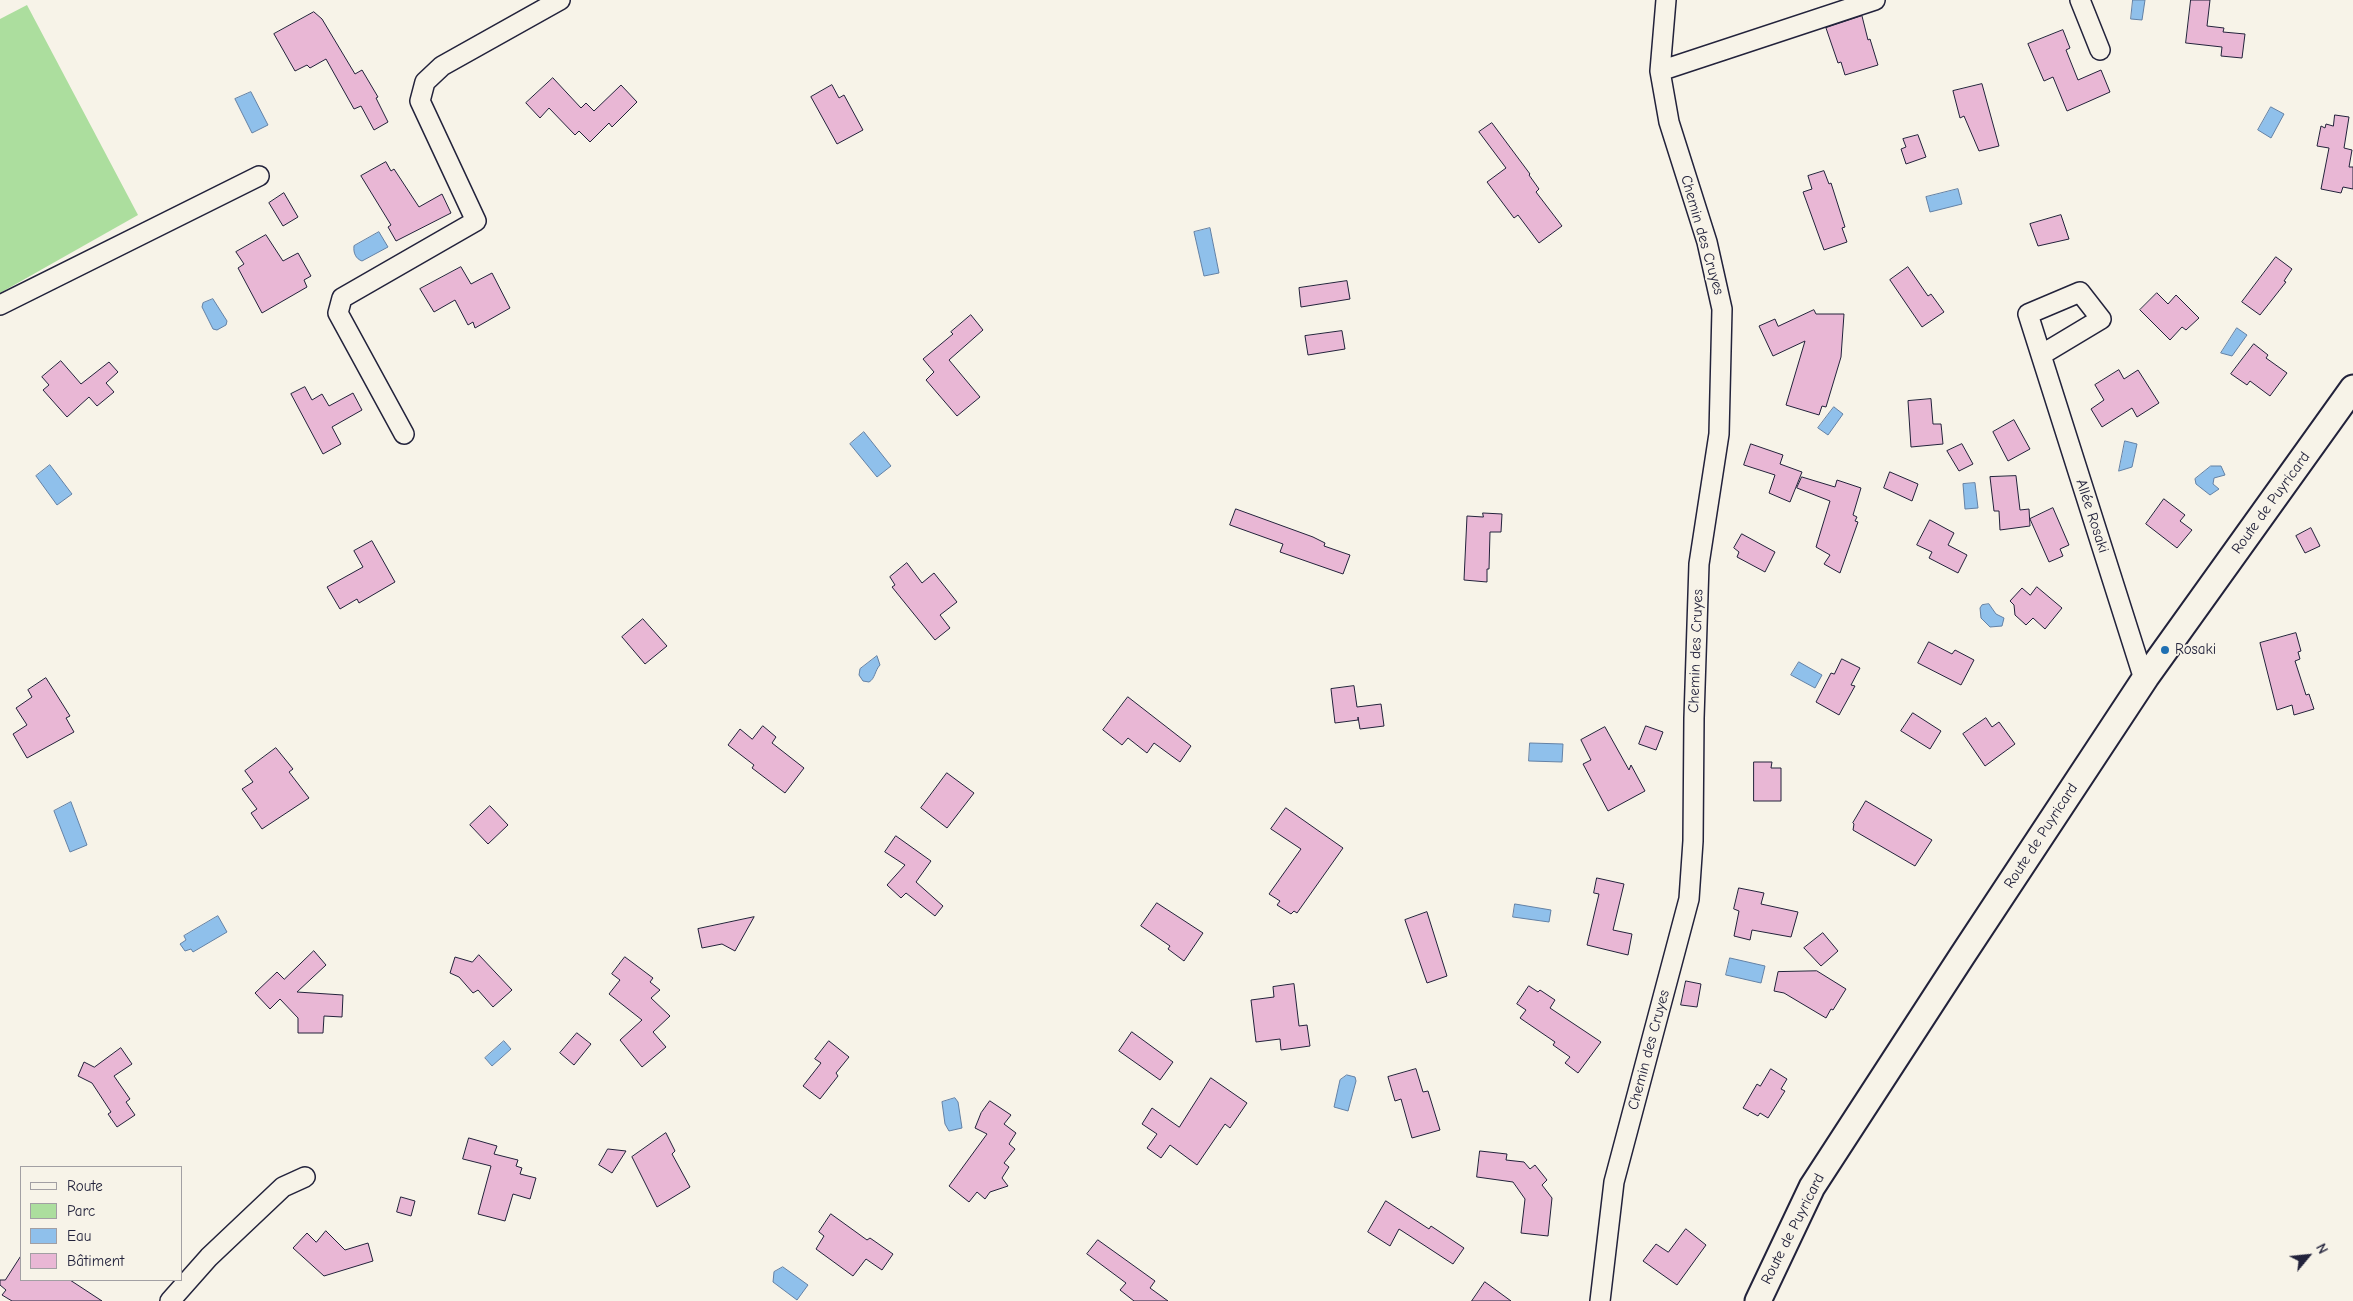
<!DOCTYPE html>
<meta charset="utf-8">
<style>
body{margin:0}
#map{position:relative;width:2353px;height:1301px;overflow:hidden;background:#f7f3e8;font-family:"Comic Neue",sans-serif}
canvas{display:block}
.legend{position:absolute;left:20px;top:1166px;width:162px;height:115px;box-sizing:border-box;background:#f7f3e8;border:1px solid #a29fa3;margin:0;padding:6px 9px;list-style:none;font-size:15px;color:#22223b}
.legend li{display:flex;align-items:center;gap:10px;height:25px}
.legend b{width:25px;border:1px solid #a29fa3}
.north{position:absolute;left:2283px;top:1231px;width:50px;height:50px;-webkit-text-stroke:4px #f7f3e8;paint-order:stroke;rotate:62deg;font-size:14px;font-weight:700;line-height:20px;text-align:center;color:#22223b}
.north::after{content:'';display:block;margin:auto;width:18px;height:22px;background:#22223b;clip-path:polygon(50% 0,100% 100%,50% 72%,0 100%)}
</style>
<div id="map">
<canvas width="2353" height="1301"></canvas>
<ul class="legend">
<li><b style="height:6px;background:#f7f3e8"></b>Route</li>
<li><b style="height:14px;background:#acde9e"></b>Parc</li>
<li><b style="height:14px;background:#8fc0eb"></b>Eau</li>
<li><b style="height:14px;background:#e9b7d5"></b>Bâtiment</li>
</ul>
<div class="north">N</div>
</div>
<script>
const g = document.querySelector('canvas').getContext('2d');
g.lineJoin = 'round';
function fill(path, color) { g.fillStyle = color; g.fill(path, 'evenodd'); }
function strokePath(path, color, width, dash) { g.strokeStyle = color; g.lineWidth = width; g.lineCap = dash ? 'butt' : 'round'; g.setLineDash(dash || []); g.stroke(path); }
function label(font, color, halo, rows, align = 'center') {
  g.font = font + ' "Comic Neue",sans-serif'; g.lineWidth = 4; g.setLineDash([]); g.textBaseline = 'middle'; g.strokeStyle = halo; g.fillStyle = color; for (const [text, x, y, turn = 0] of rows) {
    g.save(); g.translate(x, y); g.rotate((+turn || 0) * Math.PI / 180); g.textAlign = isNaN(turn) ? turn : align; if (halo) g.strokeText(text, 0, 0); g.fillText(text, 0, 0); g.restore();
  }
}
const green = new Path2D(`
 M27 5 138 215 0 293V19Z`);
const water = new Path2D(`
 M2133 0H2145L2142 20 2131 19Z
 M251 92 268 125 252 133 235 99Z
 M2271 107 2284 114 2271 138 2258 130Z
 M1958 189 1962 204 1930 212 1926 197Z
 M1210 228 1219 273 1204 276 1194 232Z
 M379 232 388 247 362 261C356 259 353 253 354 246Z
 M213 299 227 321 226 325 217 330 213 329 202 307 203 303Z
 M2237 328 2247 335 2232 356 2221 353Z
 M1834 407 1843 414 1828 435 1818 428Z
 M864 432 891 466 877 477 850 444Z
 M2125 441 2137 444 2132 467 2119 471Z
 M50 465 72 494 57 505 36 476Z
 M2211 466H2221L2225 475 2214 478 2213 484 2219 489 2210 495 2196 484 2195 479Z
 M1975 483 1978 508 1965 509 1963 484Z
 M1989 604 1996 614 2004 618 2002 626 1990 627 1981 618 1980 608 1982 605Z
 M877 656 880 665C875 670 875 679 869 682L863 681 859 675 860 669Z
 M1799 662 1822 675 1815 688 1791 675Z
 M1530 743 1563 744 1562 762 1529 761Z
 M71 802 87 845 70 852 54 811Z
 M1515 904 1551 910 1549 922 1513 917Z
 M218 916 227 932 193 952 191 949 185 951 180 944 186 940 184 936Z
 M1730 958 1765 966 1761 983 1726 975Z
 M504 1041 511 1049 492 1066 485 1058Z
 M1347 1075 1355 1077 1356 1081 1348 1111 1334 1107 1340 1080Z
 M955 1098 958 1102 962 1128 949 1131 945 1124 942 1102Z
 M783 1267 808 1285 797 1300 773 1282 774 1272Z`);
const building = new Path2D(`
 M2191 0H2210L2207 26 2224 28 2223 32 2245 34 2242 58 2221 56 2222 47 2186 43Z
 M314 12 322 19 355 74 362 70 378 97 376 98 388 122 374 130 361 106 354 109 326 59 310 68 307 65 295 71 274 34Z
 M1862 16 1868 40 1870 39 1878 65 1845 75 1841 62 1838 63 1826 28Z
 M2063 30 2070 48 2066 50 2078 80 2101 70 2110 92 2067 111 2053 77 2044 81 2028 44Z
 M553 78 581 108 586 103 594 111 621 85 637 102 612 127 609 123 590 142 579 131 575 135 549 108 540 118 526 103Z
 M1982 84 1999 146 1979 151 1964 116 1960 118 1953 91Z
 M832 85 839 98 844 95 863 130 837 144 811 97Z
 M2335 115 2349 117 2344 148 2352 150 2349 167H2353V189L2343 187 2341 193 2321 189 2329 148 2317 146 2321 126 2325 128 2326 124 2333 126Z
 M1492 123 1530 174 1529 175 1539 189 1536 192 1562 226 1539 243 1518 215 1514 218 1487 182 1506 168 1479 132Z
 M1918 135 1926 157 1906 164 1901 149 1906 147 1903 139Z
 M386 162 391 171 394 169 419 207 442 194 451 213 396 241 388 227 391 225 361 176Z
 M1824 171 1829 184 1831 183 1845 227 1842 228 1847 242 1824 250 1803 192 1812 189 1808 176Z
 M284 193 298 217 283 226 269 203Z
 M2061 215 2069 239 2038 246 2030 224Z
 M266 235 283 261 298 253 311 276 304 280 307 287 262 313 238 268 244 264 236 252Z
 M2276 257 2292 269 2284 281 2286 282 2260 315 2242 302Z
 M461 267 471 284 492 273 510 308 475 328 473 322 468 325 455 300 434 312 420 289Z
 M1908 267 1928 296 1931 294 1944 312 1922 327 1890 280Z
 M1347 281 1350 299 1301 307 1299 288Z
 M2157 293 2168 304 2176 295 2199 318 2186 330 2182 327 2170 340 2140 310Z
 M1814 310 1816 314H1844L1841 357 1826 407 1822 406 1819 415 1786 405 1805 341 1773 356 1759 326 1775 319 1778 326Z
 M971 315 983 330 949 360 980 397 957 416 926 380 934 372 923 359 953 334 951 332Z
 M1342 331 1345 349 1308 355 1305 336Z
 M2254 344 2268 355 2266 358 2287 373 2270 396 2250 381 2247 385 2231 374Z
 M61 361 81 384 109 362 118 372 106 383 114 392 97 406 89 397 67 417 43 390 49 385 42 377Z
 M2119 370 2124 379 2138 370 2159 403 2137 417 2132 408 2102 427 2091 409 2104 400 2095 385Z
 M305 387 312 400 322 394 329 406 353 393 362 410 332 427 341 444 323 454 291 394Z
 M1931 399 1933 424H1941L1943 444 1911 447 1908 401Z
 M2014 420 2030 449 2008 461 1993 432Z
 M1751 444 1783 455 1780 464 1802 472 1790 502 1769 493 1775 475 1744 465Z
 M1962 444 1973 464 1959 471 1947 451Z
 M1890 472 1918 484 1912 501 1884 488Z
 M2016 476 2020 510 2029 509 2030 526 2000 530 1999 511H1994L1990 477Z
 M1802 477 1835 487 1837 480 1861 488 1853 515 1857 517 1855 521 1858 522 1840 573 1824 564 1830 555 1816 547 1830 501 1797 488Z
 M2164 499 2185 515 2180 521 2192 530 2177 548 2146 524Z
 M2053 508 2069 545 2060 549 2063 556 2049 562 2030 519Z
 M1236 509 1313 537 1325 543 1324 546 1350 555 1343 574 1280 552 1283 544 1230 525Z
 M1483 513 1502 514 1501 532H1490L1489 569H1487V582L1464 580 1467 516 1483 517Z
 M1930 520 1954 533 1948 545 1967 555 1958 573 1929 558 1932 552 1917 545Z
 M2311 528 2320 546 2305 553 2296 536Z
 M1742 534 1775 552 1765 572 1737 557 1739 552 1734 548Z
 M372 541 395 582 359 603 357 599 340 609 327 587 363 567 354 551Z
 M907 563 922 583 934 573 957 602 940 615 950 628 935 640 892 587 895 585 890 577Z
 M2037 587 2062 608 2045 629 2033 618 2026 625 2015 615 2014 605 2010 601 2022 588 2030 595Z
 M643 619 667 646 645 664 622 637Z
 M2296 633 2301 651 2298 652 2300 659 2295 661 2306 695 2309 694 2314 709 2294 715 2292 705 2277 710 2260 643Z
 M1929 642 1952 654 1955 650 1974 660 1961 685 1918 663Z
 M1842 659 1860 668 1851 685 1855 686 1839 715 1816 702 1831 673 1834 674Z
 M46 678 70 716 66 718 74 732 27 758 13 734 27 725 16 708 32 697 28 690Z
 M1354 686 1357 707 1381 704 1384 726 1360 729 1358 717V720L1335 723 1331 689Z
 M1128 697 1191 746 1180 762 1154 743 1147 753 1128 738 1122 745 1103 730Z
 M1913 713 1941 731 1930 749 1901 731Z
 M1986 718 1992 727 1999 722 2015 744 1985 766 1963 734Z
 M763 726 776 737 772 743 804 768 785 793 752 768 754 765 728 745 740 729 752 739Z
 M1646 726 1663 732 1656 750 1639 744Z
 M1605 727 1629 770 1631 765 1645 791 1608 811 1583 764 1591 760 1581 740Z
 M276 748 293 769 289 772 309 798 262 829 251 813 257 809 242 789 253 782 245 771Z
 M1754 762H1772L1771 768H1781V801H1754Z
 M947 773 974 793 947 828 921 808Z
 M1866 801 1932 840 1915 866 1853 830 1854 824 1853 823Z
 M490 806 508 825 488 844 470 825Z
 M1286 808 1343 848 1297 913 1294 911 1291 914 1277 905 1280 901 1269 894 1301 849 1271 829Z
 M896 836 931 861 916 882 943 906 935 916 906 893 901 898 887 885 905 865 885 852Z
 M1597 878 1624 884 1613 930 1632 934 1628 955 1587 945 1599 894 1594 893Z
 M1739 888 1764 893 1761 904 1798 912 1791 937 1752 930 1750 940 1734 936 1739 911 1734 909Z
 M1157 903 1203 933 1184 961 1168 949 1170 946 1141 926Z
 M1427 912 1447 976 1427 983 1405 920Z
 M754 917 735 951 722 944 702 948 698 929Z
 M1823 933 1838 951 1821 966 1804 948Z
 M314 951 326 965 297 992 343 995 342 1017 324 1016 323 1033H298V1018L280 999 270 1009 255 993 277 972 284 979Z
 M479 955 512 990 493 1007 478 990 473 993 459 977 450 973 455 957 472 962Z
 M625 957 653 978 650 982 660 990 651 998 670 1016 653 1032 666 1047 642 1067 620 1040 642 1020 609 994 620 980 612 974Z
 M1817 971 1846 989 1833 1010 1831 1009 1826 1018 1784 993 1774 991 1778 972Z
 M1686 981 1701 984 1697 1007 1681 1005Z
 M1294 984 1299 1026 1307 1025 1310 1046 1281 1050 1280 1039 1256 1042 1251 1000 1274 997 1273 987Z
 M1529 986 1538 992 1540 990 1555 1000 1550 1008 1601 1042 1578 1073 1565 1063 1570 1057 1553 1045 1555 1042 1520 1018 1526 1010 1517 1004Z
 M1132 1032 1173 1062 1160 1080 1119 1051Z
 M577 1033 591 1044 574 1065 560 1053Z
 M829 1041 849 1057 836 1073 838 1076 820 1099 803 1086 821 1063 815 1059Z
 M121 1048 132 1064 114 1076 130 1099 126 1102 135 1115 117 1127 108 1114 111 1112 92 1083 78 1076 84 1062 94 1067Z
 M1416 1069 1423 1092 1428 1091 1440 1130 1412 1138 1401 1099 1395 1101 1388 1077Z
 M1771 1069 1787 1079 1781 1089 1785 1091 1768 1118 1760 1113 1758 1116 1743 1108 1757 1084 1760 1086Z
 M1211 1078 1247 1103 1230 1128 1225 1124 1197 1165 1170 1145 1161 1158 1147 1148 1157 1134 1142 1124 1152 1108 1179 1127Z
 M990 1101 1011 1115 1004 1124 1016 1133 1009 1144 1015 1149 1004 1163 1009 1167 1002 1178 1008 1186 990 1192 985 1199 977 1192 969 1202 949 1186 987 1134 975 1128 981 1113Z
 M666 1133 675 1151 672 1154 690 1187 657 1207 632 1157Z
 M469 1138 497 1146 494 1154 518 1160 516 1166 522 1168 520 1174 536 1178 530 1199 513 1194 505 1221 478 1214 491 1166 463 1159Z
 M608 1149 626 1151 612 1173 599 1165Z
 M1480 1151 1507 1154 1506 1160 1524 1162 1530 1169 1535 1165 1547 1180 1542 1185 1552 1198 1548 1236 1521 1233 1525 1199 1513 1182 1477 1177Z
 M401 1197 415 1201 411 1216 397 1212Z
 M1386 1201 1429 1229 1431 1226 1464 1248 1453 1264 1399 1229 1390 1246 1368 1232Z
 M831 1214 867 1240 870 1238 893 1254 882 1270 866 1259 853 1276 816 1249 824 1236 819 1232Z
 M1686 1229 1706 1245 1677 1285 1643 1261 1656 1244 1668 1252Z
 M326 1231 345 1250 368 1243 373 1261 324 1276 293 1248 307 1233 316 1242Z
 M1098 1240 1155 1281 1150 1288 1168 1301H1134L1120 1290 1126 1283 1087 1254Z
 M21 1256V1280H70L102 1301H12L2 1295 6 1290 0 1285V1280H5Z
 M1485 1282 1511 1301H1472Z`);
const minor = new Path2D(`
 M2080 0 2100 50
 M1660 71 1875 0
 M0 305 259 176
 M2041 355 2101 319 2080 292 2028 314 2041 355 2141 670 2146 677
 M404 434 338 313 342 298 476 221 420 101 425 82 442 66 560 0
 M170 1301 209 1257 283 1187 305 1177
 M1600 1301 1614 1182 1689 899 1693 841 1694 718 1699 564 1719 434 1722 309 1707 242 1669 122 1660 71 1666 0`);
const major = new Path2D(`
 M1758 1301 1812 1187 1962 956 2146 677 2353 388`);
const markers = [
 [2165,650,5,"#1f6fb2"]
];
const streetNames = [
 ["Chemin des Cruyes",1702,235,74],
 ["Route de Puyricard",2271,503,-54],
 ["Allée Rosaki",2092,516,72],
 ["Chemin des Cruyes",1696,651,-88],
 ["Route de Puyricard",2041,836,-57],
 ["Chemin des Cruyes",1649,1050,-75],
 ["Route de Puyricard",1793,1229,-63]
];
const poiNames = [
 ["Rosaki",2175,650]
];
fill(green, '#acde9e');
fill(water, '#8fc0eb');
strokePath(water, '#6381a5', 1);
fill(building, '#e9b7d5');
strokePath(building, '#22223b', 1);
strokePath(minor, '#22223b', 22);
strokePath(major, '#22223b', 29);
strokePath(minor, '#f7f3e8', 19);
strokePath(major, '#f7f3e8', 25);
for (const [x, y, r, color] of markers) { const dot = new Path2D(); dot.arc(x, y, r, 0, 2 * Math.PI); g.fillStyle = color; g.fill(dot); strokePath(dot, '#f7f3e8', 2); }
label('15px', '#22223b', '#f7f3e8', streetNames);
label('15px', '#22223b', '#f7f3e8', poiNames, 'left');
</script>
